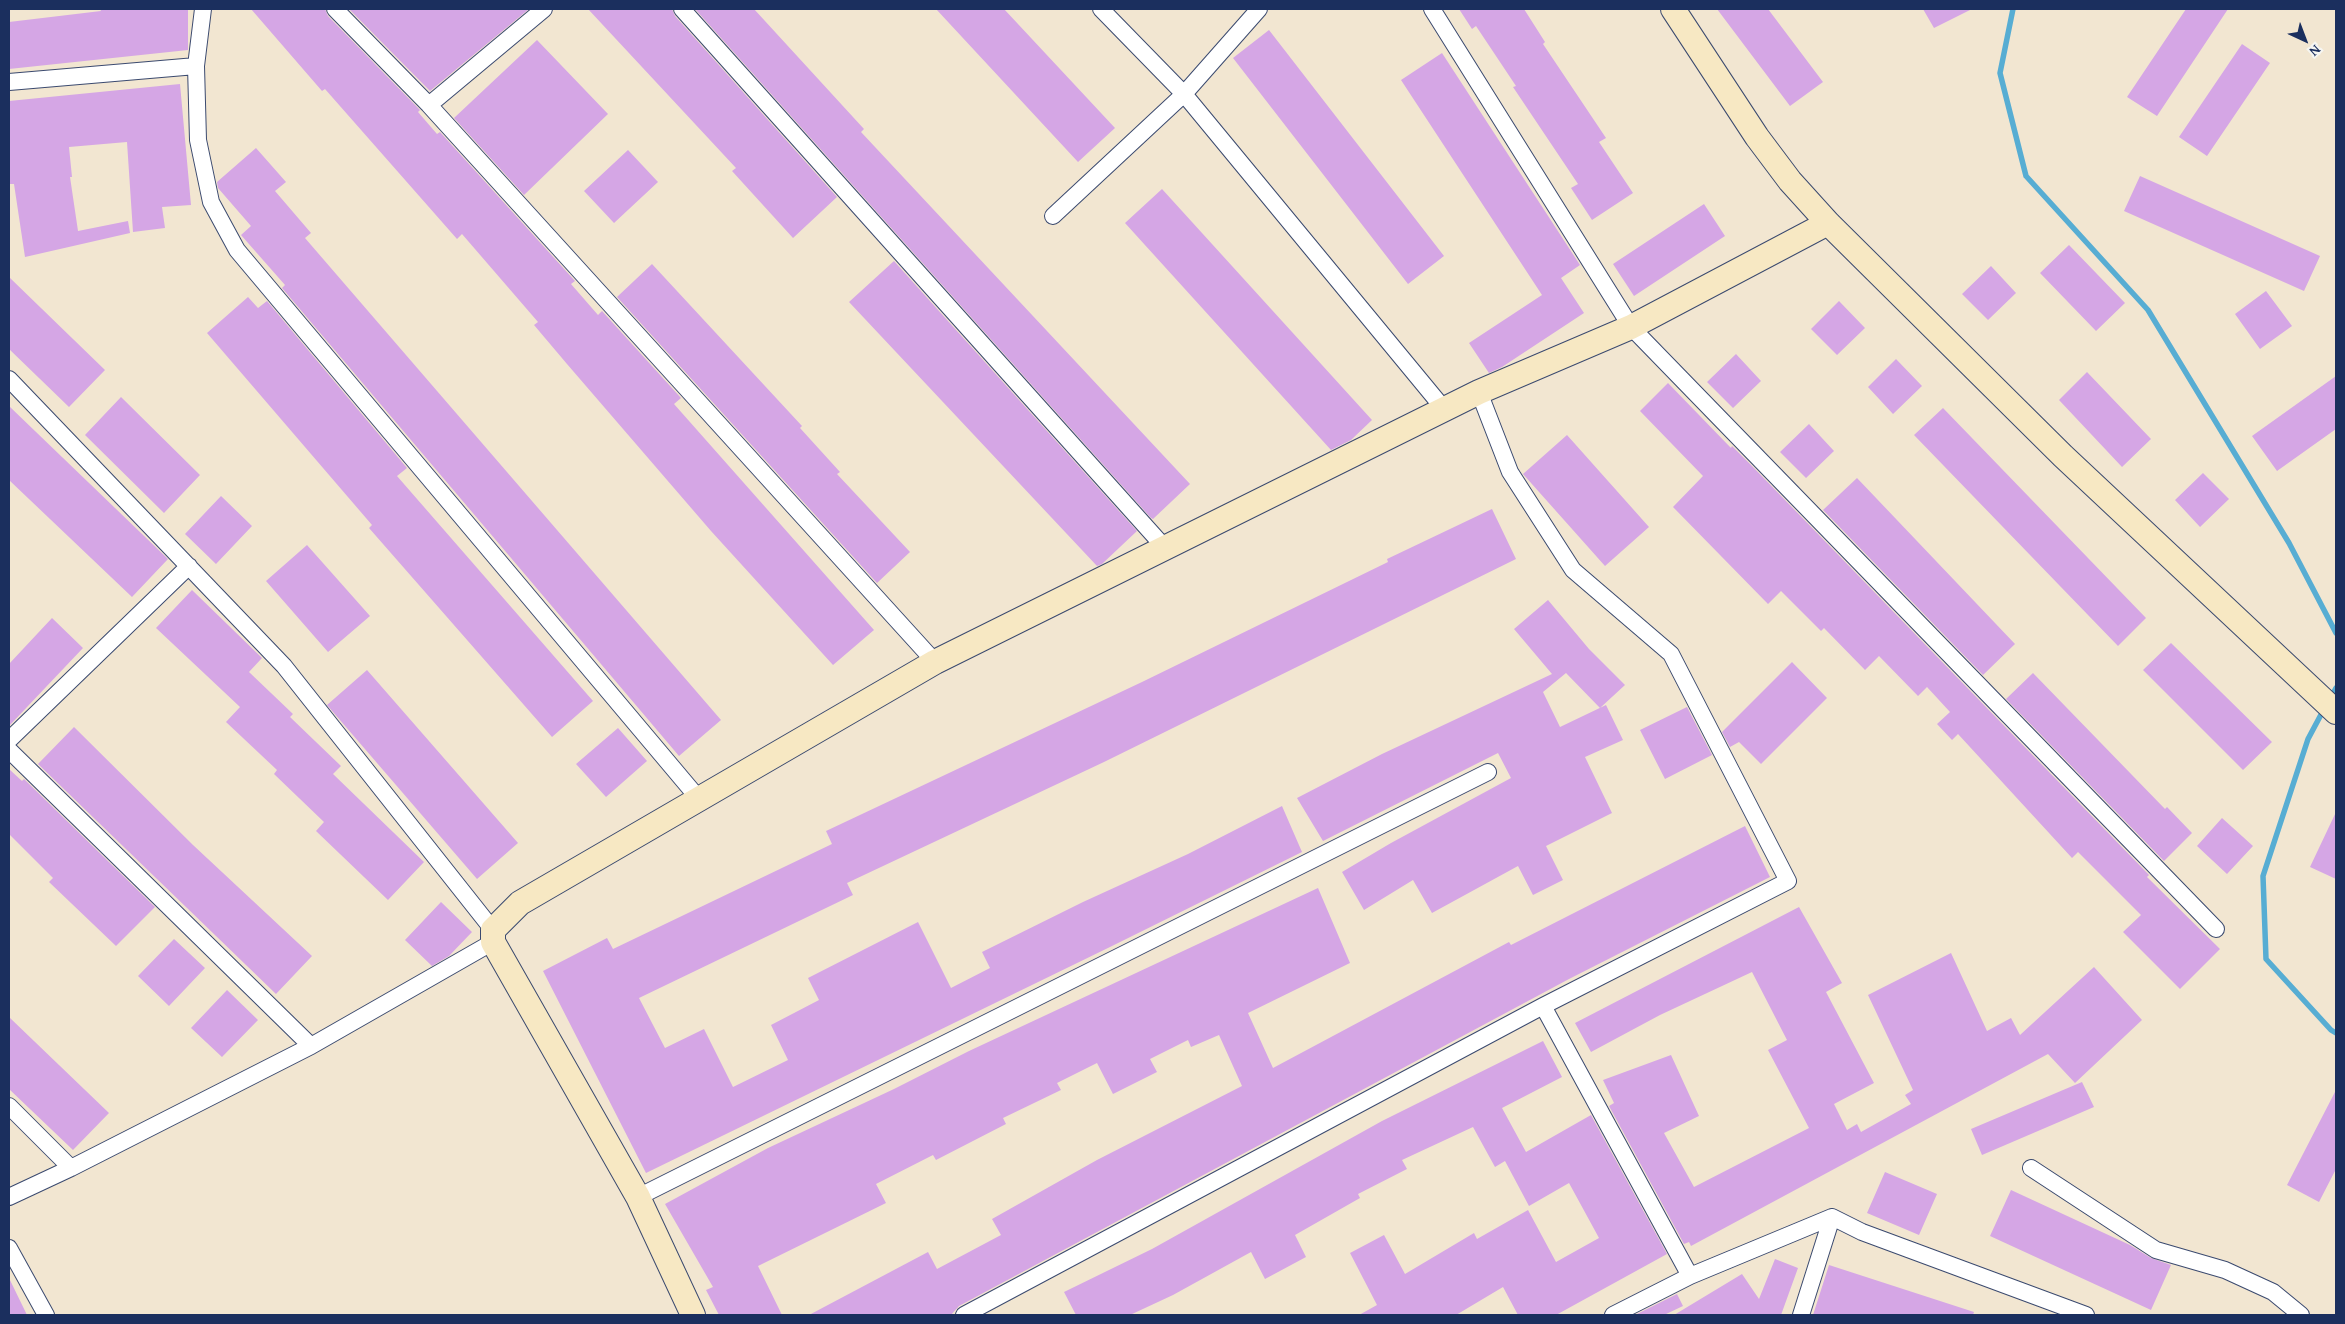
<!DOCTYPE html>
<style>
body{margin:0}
#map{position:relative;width:2345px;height:1324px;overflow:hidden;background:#f2e6d1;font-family:"Gentium Book Plus",serif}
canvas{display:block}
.frame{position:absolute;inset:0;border:10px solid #1b2f5e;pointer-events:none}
.north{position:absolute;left:2280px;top:15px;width:50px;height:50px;-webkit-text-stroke:4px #f6f6f2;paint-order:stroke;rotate:137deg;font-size:14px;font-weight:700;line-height:20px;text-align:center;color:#1b2f5e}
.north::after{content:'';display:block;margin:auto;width:18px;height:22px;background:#1b2f5e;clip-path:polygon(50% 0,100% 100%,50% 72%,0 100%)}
</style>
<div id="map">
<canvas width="2345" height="1324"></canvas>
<div class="frame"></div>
<div class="north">N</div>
</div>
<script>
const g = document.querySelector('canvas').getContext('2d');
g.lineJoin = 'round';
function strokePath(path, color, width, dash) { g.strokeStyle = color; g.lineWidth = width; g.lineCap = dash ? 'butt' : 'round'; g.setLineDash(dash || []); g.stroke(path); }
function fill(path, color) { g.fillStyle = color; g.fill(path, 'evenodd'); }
const stream = new Path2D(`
 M2013 9 2000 73 2026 176 2148 310 2289 543 2336 633
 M2330 699 2336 688
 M2324 709 2308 739 2263 876 2266 959 2331 1030 2336 1033`);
const building = new Path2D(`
 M100 9H188V50L9 69V22L101 11Z
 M251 9H325L328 16 420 110 418 112 437 134 440 132 575 281 571 284 598 315 602 311 681 398 674 404 874 630 833 665 711 531 567 364 534 325 538 322 462 234 457 239 325 89 322 91Z
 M349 9H529L430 91Z
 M588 9H672L675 16 837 197 793 238 732 171 736 168Z
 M695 9H754L864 129 861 132 1190 484 1153 519 1151 518Z
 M936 9H1004L1115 128 1078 162Z
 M1459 9H1524L1545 42 1543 44 1606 138 1599 142 1633 193 1592 220 1571 188 1578 184 1513 87 1516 86 1476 26 1472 29Z
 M1717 9H1768L1823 82 1790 106Z
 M1923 9H1972L1934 28Z
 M2186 9H2228L2157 116 2127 97Z
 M1269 30 1444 256 1408 284 1233 58Z
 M537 40 608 114 524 195 454 118Z
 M2242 44 2270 63 2207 156 2179 137Z
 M1442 53 1580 265 1561 278 1584 313 1502 367 1489 373 1469 343 1542 295 1401 80Z
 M180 84 191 205 162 207 165 228 133 232 127 142 69 147 72 177H70L78 231 128 221 130 233 25 257 14 184H9V101Z
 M256 148 286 182 275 191 311 233 305 238 721 720 679 756 282 288 285 285 241 235 251 226 218 188 217 182Z
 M628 150 658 182 614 223 584 191Z
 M2140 176 2320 256 2304 291 2124 211Z
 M1162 189 1372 420 1351 440 1331 450 1125 223Z
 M1704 204 1725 236 1634 296 1613 264Z
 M2069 245 2125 303 2096 331 2040 273Z
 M894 261 1137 531 1102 564 1097 566 849 302Z
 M652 264 802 426 800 428 840 472 837 474 910 552 877 583 617 297Z
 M1991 266 2016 293 1988 320 1962 294Z
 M9 277 105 370 69 407 9 349Z
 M2266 291 2292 326 2260 349 2235 314Z
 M248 297 258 308 267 301 407 468 397 476 593 701 552 737 369 528 372 525 207 333Z
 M1839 301 1865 328 1837 355 1811 329Z
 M1736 354 1761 381 1733 408 1707 382Z
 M1896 359 1922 386 1893 414 1868 387Z
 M2087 372 2151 439 2122 467 2059 400Z
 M2336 376V429L2277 471 2252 436Z
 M1668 383 1731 448 1732 446 1752 466 2149 875 2147 877 2220 949 2180 989 2123 932 2141 915 2078 852 2072 858 1958 734 1952 740 1937 724 1950 712 1927 687 1918 696 1879 656 1865 670 1824 628 1821 631 1781 591 1768 604 1673 507 1703 476 1640 411Z
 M121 397 200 475 164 513 85 435Z
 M9 406 168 559 132 597 9 480Z
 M1943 408 2146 618 2118 646 1914 435Z
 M1809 424 1834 451 1806 478 1780 452Z
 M1567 435 1649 527 1605 566 1523 474Z
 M2203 473 2229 499 2200 527 2175 500Z
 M1857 478 2015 644 1983 675 1823 510Z
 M221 496 252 526 216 564 185 534Z
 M1492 509 1516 559 1104 762 847 883 853 895 639 998 665 1048 704 1029 733 1087 788 1060 771 1025 819 1000 808 978 918 922 951 988 990 968 982 952 1083 902 1188 854 1282 806 1302 852 1110 947 646 1173 543 971 607 938 613 949 832 844 826 831 1142 682 1388 562 1387 559Z
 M307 545 370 616 328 652 266 581Z
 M192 590 262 658 249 672 293 714 290 717 341 766 333 774 424 862 388 900 316 831 324 822 274 774 277 770 226 722 240 707 156 628Z
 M1548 600 1589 649 1625 685 1600 708 1566 673 1543 692 1560 727 1606 705 1623 740 1585 757 1612 813 1546 846 1563 880 1533 895 1518 866 1432 913 1413 880 1364 910 1342 872 1391 843 1511 778 1498 753 1323 841 1297 798 1382 754 1552 674 1514 629Z
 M52 618 83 648 9 726V664Z
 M2171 643 2272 742 2243 770 2143 670Z
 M1792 662 1827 698 1761 764 1739 742 1730 747 1722 732Z
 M367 670 518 843 477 879 327 705Z
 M2033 673 2165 809 2167 807 2192 833 2164 861 2006 699Z
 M1687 707 1712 755 1665 779 1640 730Z
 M74 727 193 845 312 956 276 994 38 764Z
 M618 728 647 761 606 797 576 764Z
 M9 769 22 781 24 779 155 907 116 946 49 882 53 878 9 834Z
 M2336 812V879L2310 867Z
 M2222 818 2253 846 2227 874 2197 846Z
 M1745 826 1770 877 1569 979 959 1306 951 1315H809L928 1252 937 1269 1001 1235 992 1219 1097 1160 1242 1086 1219 1035 1191 1047 1188 1040 1150 1059 1157 1072 1113 1094 1097 1063 1057 1083 1061 1090 1003 1118 1006 1124 936 1160 933 1155 876 1184 886 1203 758 1266 782 1315H719L706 1290 713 1287 665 1204 768 1148 894 1089 969 1051 1318 888 1350 963 1248 1013 1273 1068 1509 942 1511 945Z
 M441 902 472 932 449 956 432 966 405 940Z
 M1799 907 1842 983 1826 992 1874 1083 1834 1104 1847 1130 1857 1124 1861 1132 1911 1104 1905 1095 1913 1090 1868 995 1951 953 1987 1031 2011 1018 2020 1035 2094 967 2142 1020 2075 1083 2048 1054 1691 1246 1689 1242 1684 1244 1609 1106 1614 1103 1603 1080 1671 1055 1699 1116 1664 1133 1694 1187 1809 1128 1768 1050 1787 1040 1752 972 1660 1015 1591 1052 1575 1023Z
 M174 939 205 968 169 1006 138 976Z
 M227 990 258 1020 222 1057 191 1028Z
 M9 1017 109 1113 73 1150 9 1089Z
 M1543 1041 1562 1077 1502 1108 1526 1152 1591 1115 1667 1254 1556 1315H1518L1503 1287 1456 1315H1359L1377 1305 1350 1253 1384 1235 1405 1274 1474 1233 1477 1239 1528 1210 1556 1262 1599 1238 1569 1183 1529 1206 1505 1161 1495 1167 1473 1127 1402 1160 1407 1169 1358 1194 1360 1198 1295 1235 1306 1257 1265 1279 1251 1252 1173 1295 1130 1315H1076L1064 1292 1152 1249 1382 1121Z
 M2082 1082 2094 1107 1982 1155 1971 1129Z
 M2336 1090V1169L2319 1202 2287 1185Z
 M1885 1172 1937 1194 1919 1235 1867 1213Z
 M2011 1190 2130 1245 2151 1258 2171 1265 2151 1310 1990 1236Z
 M1775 1259 1798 1268 1781 1315H1674L1742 1274 1759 1299Z
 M1829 1265 1974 1312 1973 1315H1813Z
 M9 1278 27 1315H9Z
 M1677 1294 1683 1306 1664 1315H1635Z`);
const street = new Path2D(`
 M203 9 196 66 198 140 211 202 237 250 699 799
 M335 9 429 105 935 662
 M682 9 1166 549
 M1101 9 1184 94 1444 409
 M1432 9 1631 327 2216 929
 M9 82 196 66
 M429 105 544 9
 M1053 216 1184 94 1259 9
 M9 379 284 666 493 930
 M9 740 189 566
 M9 750 311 1046
 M1543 1006 1690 1276
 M9 1106 71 1168
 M2031 1168 2156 1250 2225 1270 2273 1292 2301 1315
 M9 1197 71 1168 311 1046 493 942
 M638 1197 1488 772
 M9 1248 46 1315
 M964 1315 1543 1006 1788 881 1671 654 1573 570 1510 472 1479 392
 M1613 1315 1690 1276 1832 1217 1862 1232 2086 1315
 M1801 1315 1832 1217`);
const secondary = new Path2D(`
 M1673 9 1757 137 1790 181 1828 223 2063 456 2336 712
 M693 1315 638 1197 493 942V930L520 903 935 662 1479 392 1631 327 1828 223`);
strokePath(stream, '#57add3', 5.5);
fill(building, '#d5a6e5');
strokePath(street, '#3b4a6f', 18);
strokePath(secondary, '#3b4a6f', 26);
strokePath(street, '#fff', 16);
strokePath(secondary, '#f7e8c3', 24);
</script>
